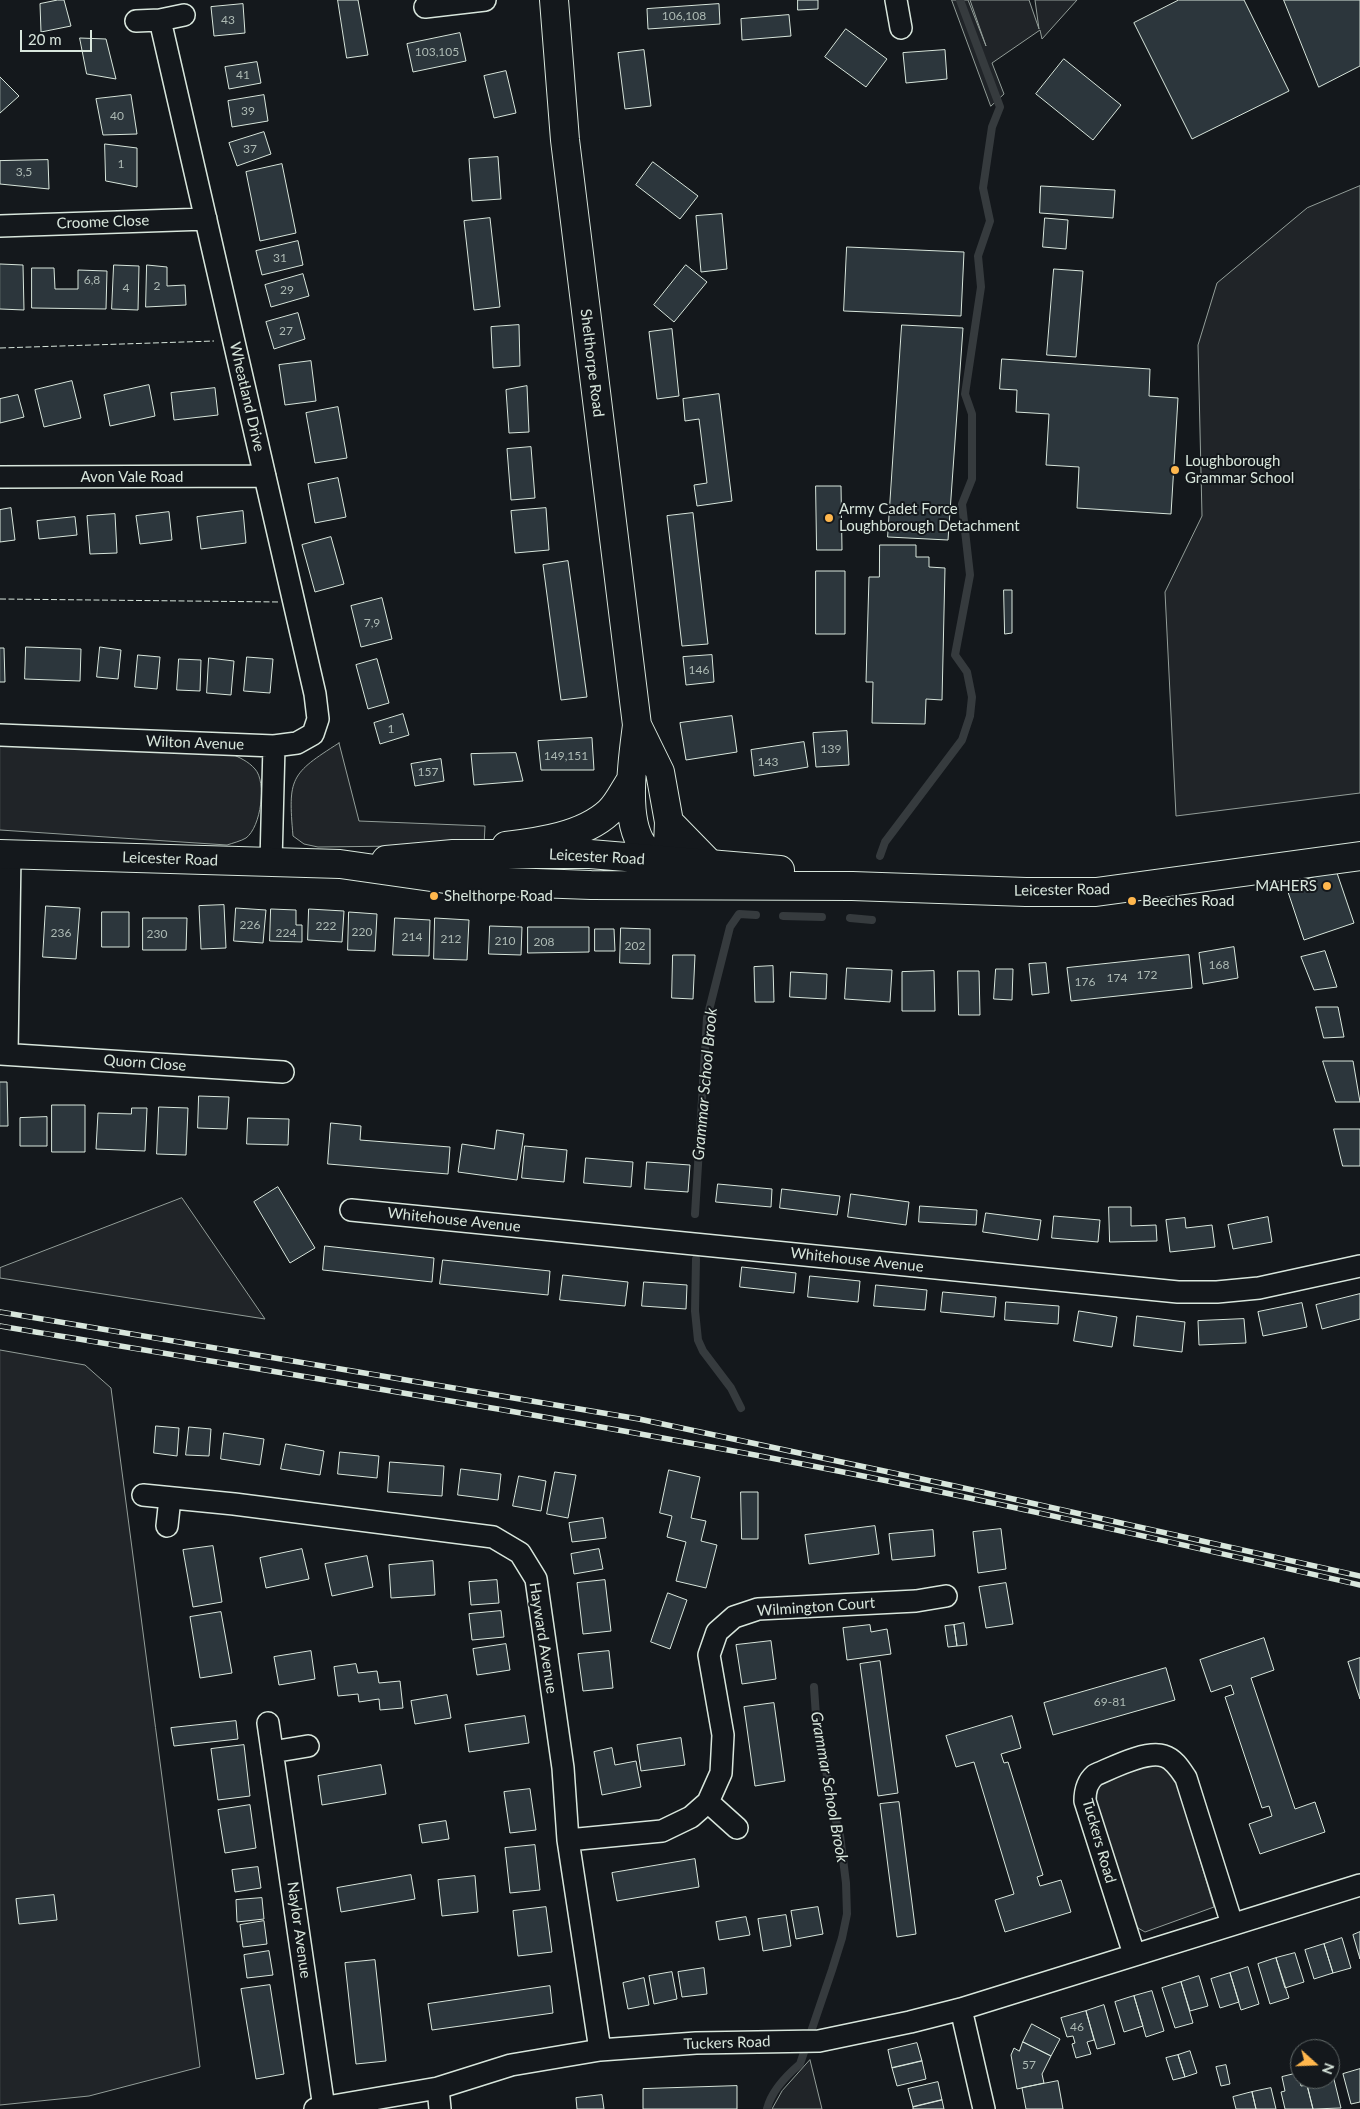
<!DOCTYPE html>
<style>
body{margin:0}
#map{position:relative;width:1360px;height:2109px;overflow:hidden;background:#14181c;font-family:Lato,sans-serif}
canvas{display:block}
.north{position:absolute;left:1290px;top:2039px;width:50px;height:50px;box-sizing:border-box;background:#14181c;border:1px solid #626a69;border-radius:50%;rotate:110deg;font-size:14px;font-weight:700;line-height:20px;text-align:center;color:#d8e6dc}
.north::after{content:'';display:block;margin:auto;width:18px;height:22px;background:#ffb74d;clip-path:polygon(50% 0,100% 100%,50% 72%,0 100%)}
.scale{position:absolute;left:20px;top:30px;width:72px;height:22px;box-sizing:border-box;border:2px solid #d8e6dc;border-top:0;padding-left:6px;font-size:15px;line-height:18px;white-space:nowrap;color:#d8e6dc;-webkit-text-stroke:4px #14181c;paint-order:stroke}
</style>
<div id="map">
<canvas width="1360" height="2109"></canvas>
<div class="north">N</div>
<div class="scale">20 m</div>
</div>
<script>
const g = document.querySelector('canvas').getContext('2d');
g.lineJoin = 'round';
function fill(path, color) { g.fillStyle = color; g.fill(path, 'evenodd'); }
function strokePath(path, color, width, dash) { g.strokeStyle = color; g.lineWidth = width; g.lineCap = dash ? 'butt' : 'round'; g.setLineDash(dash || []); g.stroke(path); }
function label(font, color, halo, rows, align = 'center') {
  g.font = font + ' Lato,sans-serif'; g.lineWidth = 4; g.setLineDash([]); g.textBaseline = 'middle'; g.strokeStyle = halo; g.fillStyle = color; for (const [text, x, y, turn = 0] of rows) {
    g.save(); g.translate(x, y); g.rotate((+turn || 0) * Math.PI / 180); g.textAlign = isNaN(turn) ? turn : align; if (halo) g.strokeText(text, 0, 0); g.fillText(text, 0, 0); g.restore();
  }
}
const green = new Path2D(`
 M952 0H968L986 46 970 0H1029L1039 29 1035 0H1077L1042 39 1040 30 992 63 1004 94 991 106Z
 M1360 186V793L1176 816 1165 592 1202 516 1198 345 1217 283 1307 208Z
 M339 743 359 821 485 826 484 845 318 847 304 844 293 836C288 778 290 774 339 743Z
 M0 746 232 754C240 758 248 761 255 769 267 782 261 827 246 838 241 841 233 843 227 845L0 830Z
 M182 1198 265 1319 0 1278V1268Z
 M0 1350 85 1365 111 1388 200 2067 89 2096 0 2105Z
 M1145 1765H1163L1176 1779 1214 1907 1145 1932 1138 1928 1131 1916 1094 1797 1099 1784Z
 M810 2060 822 2109H772L782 2091Z`);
const stream = new Path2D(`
 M880 856 885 842 962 740 970 716 972 697 967 672 955 655 970 575 962 504 972 479V414L965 394 981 287 978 256 990 221 983 188 992 127 1000 107 960 0
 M783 916 822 917
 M850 918 872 920
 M695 1214 707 1018 730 927 739 914 756 915
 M696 1259 695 1311 698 1340 703 1351 731 1388 741 1408
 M767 2109C771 2092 787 2075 800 2064L832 1970 842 1938 847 1914 846 1883 840 1835 830 1800 825 1761 816 1716 814 1687`);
const building = new Path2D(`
 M58 0H64L71 26 41 32 40 4Z
 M338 0H358L368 55 347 58Z
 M798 0H818V9L798 10Z
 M1179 0H1244L1289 91 1192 139 1134 23Z
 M1284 0H1360V66L1319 87Z
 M243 4 245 33 214 36 211 7Z
 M719 4 720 24 648 29 647 9Z
 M789 15 791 36 742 40 741 19Z
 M846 29 887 59 866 87 825 57Z
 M460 33 466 61 413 72 407 44Z
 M80 38 106 39 116 79 87 74Z
 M644 50 651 106 625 109 618 53Z
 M945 50 947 79 906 83 903 53Z
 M1064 59 1121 105 1093 140 1036 94Z
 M257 62 261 83 229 89 225 67Z
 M506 71 516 113 494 118 484 76Z
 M0 77 19 96 0 113Z
 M131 95 137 134 103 135 96 99Z
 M264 95 268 121 232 127 228 101Z
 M264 132 271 154 237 166 229 143Z
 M105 144 137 148V187L106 181Z
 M498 157 501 199 472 201 469 159Z
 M48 160 49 189 0 184V161Z
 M653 162 698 196 680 219 636 185Z
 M282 164 296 233 260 241 246 172Z
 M1041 186 1115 190 1113 218 1040 213Z
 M722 214 727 269 701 272 696 216Z
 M490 218 500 307 474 310 464 221Z
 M1045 218 1068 220 1066 249 1043 247Z
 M298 241 303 265 262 275 256 251Z
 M847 247 964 252 961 316 844 311Z
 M0 264 23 265 24 310 0 309Z
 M114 265 139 266 138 310 112 309Z
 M147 265 167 267V286L185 285 186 305 146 307Z
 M686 265 707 282 674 322 654 305Z
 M32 268H54L55 289H78V270L107 271 106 309 32 308Z
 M1054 269 1083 271 1076 357 1047 355Z
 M303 274 309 296 271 307 265 285Z
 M298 313 305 339 274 349 266 322Z
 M519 325 520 366 493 368 491 327Z
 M902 325 963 328 948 540 888 537Z
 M672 329 679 396 657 399 649 332Z
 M1002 359 1150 369 1149 396 1178 398 1171 514 1077 508 1079 467 1046 465 1049 414 1016 412 1017 390 1000 389Z
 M311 361 316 401 285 405 279 365Z
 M72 381 81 418 44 427 35 390Z
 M149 385 155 416 110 426 104 395Z
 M527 386 529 432 509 433 506 390Z
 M215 388 218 415 174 420 171 393Z
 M719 394 732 501 697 506 694 485 707 483 699 419 685 421 683 399Z
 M18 395 24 417 0 423V399Z
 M338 407 347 458 315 463 306 413Z
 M531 447 535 498 511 500 507 449Z
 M338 478 346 517 315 523 308 484Z
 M816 486H841L842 550H817Z
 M11 508 15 540 0 542V510Z
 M546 508 549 550 515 553 511 511Z
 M243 511 246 543 201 549 197 517Z
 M169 512 172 540 140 544 136 516Z
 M693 513 708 644 682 646 667 516Z
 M115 514 117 553 90 554 87 516Z
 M75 517 77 535 39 539 37 521Z
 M331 537 344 584 315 592 302 545Z
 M880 545H916V557H929V567L945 568 942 700 926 699 925 724 872 723 873 682H866L869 577H879Z
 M568 561 587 697 561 700 543 565Z
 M816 571H845V634H816Z
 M1004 590H1012V633L1005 634Z
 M382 598 392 639 361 647 351 606Z
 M26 647 81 649 80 681 25 679Z
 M100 647 121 650 118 679 97 677Z
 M0 648H4L5 682H0Z
 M138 655 160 657 157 689 135 687Z
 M712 655 714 682 686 685 683 657Z
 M247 657 273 659 270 693 244 691Z
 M209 658 234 661 231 695 207 693Z
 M179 659 201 660 200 691 177 690Z
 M377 659 389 703 368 709 356 665Z
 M403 714 409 735 380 744 374 723Z
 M732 716 737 752 686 760 680 723Z
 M847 731 849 765 816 767 813 733Z
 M592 738 594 770H541L538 741Z
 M804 742 808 767 754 776 751 750Z
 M516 753 523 781 474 785 471 754Z
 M441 759 444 781 415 786 411 764Z
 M1336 870 1354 923 1304 940 1286 886Z
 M224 905 226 948 201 949 199 906Z
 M46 906 80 908 76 959 43 957Z
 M236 908 266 910 263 943 234 941Z
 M271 909 296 910V925H302V942L270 941Z
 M309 909 344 911 342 942 308 940Z
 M102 912H129V947H102Z
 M349 912 377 914 375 951 348 950Z
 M143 918H187L186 950H143Z
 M395 918 430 920 429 956 393 955Z
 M435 918 469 920 467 960 434 959Z
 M490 926 522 927 521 955 489 954Z
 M528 927H589V952L528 953Z
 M621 928 650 929V964L620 963Z
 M595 929H614L615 951H595Z
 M1234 947 1238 978 1203 984 1199 953Z
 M1325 951 1337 987 1314 990 1301 957Z
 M673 955H695L693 999 672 998Z
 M1189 955 1192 988 1071 1001 1067 968Z
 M1046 963 1049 993 1032 995 1029 964Z
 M773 966 774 1002H755L754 967Z
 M847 968 892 970 890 1002 845 999Z
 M996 969H1013L1012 1000 994 999Z
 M934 971 935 1011H902V972Z
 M958 971H979L980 1015H959Z
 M791 972 827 974 826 999 790 997Z
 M1316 1007H1338L1344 1037 1324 1038Z
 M1323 1061H1353L1360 1102H1336Z
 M0 1082H7L8 1126H0Z
 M199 1096 229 1097 227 1129 198 1128Z
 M52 1105H85V1152H52Z
 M159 1107 188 1108 186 1155 157 1154Z
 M132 1108H147L145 1151 96 1149 98 1113 131 1114Z
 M47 1117V1146H20V1118Z
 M248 1118 289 1119 288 1145 247 1144Z
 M331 1123 361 1126 360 1140 450 1147 448 1174 328 1164Z
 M1334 1129H1360V1166H1343Z
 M497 1130 524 1134 517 1180 458 1172 462 1144 494 1149Z
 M525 1146 567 1150 564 1182 522 1178Z
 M586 1158 633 1162 631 1187 584 1183Z
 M647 1162 690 1165 688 1192 645 1189Z
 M718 1184 772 1189 771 1207 716 1202Z
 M278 1187 315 1248 290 1263 254 1202Z
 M782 1189 840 1196 837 1215 780 1208Z
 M851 1194 909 1202 906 1225 848 1217Z
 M920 1206 977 1210 976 1225 919 1222Z
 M1109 1207H1131V1226L1156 1225 1157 1241 1110 1242Z
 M986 1213 1041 1220 1038 1240 983 1232Z
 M1054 1216 1100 1220 1098 1242 1052 1238Z
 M1268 1217 1272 1242 1233 1249 1228 1225Z
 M1185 1218 1186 1228 1212 1225 1215 1247 1170 1252 1166 1220Z
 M325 1246 434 1258 432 1282 323 1270Z
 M443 1260 550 1271 548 1295 440 1284Z
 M742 1267 796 1273 794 1293 740 1287Z
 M563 1275 628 1282 625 1306 560 1300Z
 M810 1276 860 1281 858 1302 808 1297Z
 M644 1282 687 1285 686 1309 642 1306Z
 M876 1285 927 1290 925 1310 874 1306Z
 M943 1292 996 1297 994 1317 941 1312Z
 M1360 1294V1319L1322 1329 1316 1305Z
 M1006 1302 1059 1306 1058 1324 1005 1320Z
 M1302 1303 1307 1327 1263 1336 1258 1312Z
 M1079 1311 1117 1317 1112 1347 1074 1341Z
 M1137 1316 1185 1322 1182 1352 1134 1346Z
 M1244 1319 1246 1343 1199 1345 1198 1321Z
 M156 1426 179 1428 177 1456 154 1453Z
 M189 1427 211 1429 209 1456 186 1455Z
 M224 1433 264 1439 260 1465 221 1459Z
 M286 1444 324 1451 320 1475 281 1469Z
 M340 1452 379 1456 377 1478 338 1474Z
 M390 1462 444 1466 442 1496 388 1492Z
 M461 1469 501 1474 498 1500 458 1495Z
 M669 1470 700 1477 691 1518 706 1521 701 1541 717 1545 706 1588 676 1581 686 1542 667 1537 672 1516 660 1513Z
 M555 1472 576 1475 568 1518 547 1514Z
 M519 1476 546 1481 541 1511 513 1506Z
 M741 1492H758V1539H742Z
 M603 1518 606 1538 572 1542 569 1523Z
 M875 1526 879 1554 809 1564 805 1535Z
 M1001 1529 1006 1569 978 1573 973 1532Z
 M933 1530 935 1556 892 1560 889 1534Z
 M213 1546 222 1602 193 1607 183 1550Z
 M302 1549 309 1579 266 1588 260 1558Z
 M599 1549 603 1569 574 1574 571 1554Z
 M367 1556 373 1587 332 1596 325 1564Z
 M433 1561 435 1595 391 1598 389 1565Z
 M497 1580 499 1603 471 1605 469 1582Z
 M605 1580 611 1631 583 1634 577 1583Z
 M1006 1583 1013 1624 986 1628 979 1587Z
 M668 1593 687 1600 670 1649 651 1642Z
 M501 1611 504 1637 472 1640 469 1614Z
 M221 1612 232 1673 200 1678 190 1617Z
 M964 1623 967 1645 957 1646 954 1625Z
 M870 1625 871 1632 887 1629 891 1654 847 1660 843 1628Z
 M954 1625 957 1646 948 1647 945 1626Z
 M1264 1638 1274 1670 1251 1678 1295 1809 1315 1802 1325 1832 1260 1854 1249 1824 1272 1816 1269 1806 1262 1808 1225 1697 1234 1694 1231 1685 1211 1692 1200 1660Z
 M771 1641 776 1679 742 1684 736 1645Z
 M506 1644 510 1670 477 1675 473 1649Z
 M311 1651 315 1679 279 1685 274 1657Z
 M609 1651 613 1688 583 1691 578 1654Z
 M1360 1658V1699L1348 1662Z
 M880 1661 898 1793 878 1796 860 1664Z
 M356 1664 358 1673 377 1671 379 1683 400 1681 403 1708 380 1710 379 1699 359 1702 358 1694 338 1696 334 1667Z
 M1166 1668 1175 1700 1053 1735 1044 1703Z
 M447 1695 451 1718 415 1724 411 1701Z
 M774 1703 785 1781 755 1786 744 1707Z
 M525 1716 529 1743 469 1752 465 1725Z
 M1012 1716 1021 1748 1001 1754 1004 1763 1008 1762 1043 1875 1037 1877 1040 1886 1061 1880 1071 1912 1005 1932 995 1900 1014 1894 974 1762 956 1767 946 1736Z
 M236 1721 238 1739 174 1746 171 1728Z
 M681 1738 685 1765 641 1771 637 1745Z
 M244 1745 250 1796 218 1800 211 1749Z
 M612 1748 615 1765 636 1761 641 1787 602 1795 594 1752Z
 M381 1765 386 1794 322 1805 318 1776Z
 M530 1789 536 1830 510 1833 504 1792Z
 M899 1802 916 1934 897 1937 880 1804Z
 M250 1805 256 1848 225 1853 218 1810Z
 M446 1821 449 1839 422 1843 419 1825Z
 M535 1845 540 1890 510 1893 505 1848Z
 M695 1859 699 1887 617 1901 612 1873Z
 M258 1867 261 1888 235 1892 232 1870Z
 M411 1875 415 1899 341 1912 337 1888Z
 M475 1876 478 1912 442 1916 438 1880Z
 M54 1895 57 1920 19 1924 16 1899Z
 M262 1898 264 1919 237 1922 236 1900Z
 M546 1907 552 1952 518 1956 513 1911Z
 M818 1907 823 1934 796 1939 791 1911Z
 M786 1915 791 1946 763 1951 758 1919Z
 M746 1917 750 1935 719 1940 716 1922Z
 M264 1921 267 1944 243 1947 240 1925Z
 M1360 1932V1959L1353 1935Z
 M1342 1938 1351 1968 1333 1973 1324 1944Z
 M1324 1944 1333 1973 1314 1979 1305 1950Z
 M269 1951 273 1975 247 1978 244 1955Z
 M1295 1953 1304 1982 1285 1988 1276 1958Z
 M1276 1958 1289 1998 1270 2004 1258 1964Z
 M375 1960 386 2061 356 2064 345 1963Z
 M1248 1967 1259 2004 1241 2010 1230 1973Z
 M704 1968 707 1994 682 1997 678 1972Z
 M672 1972 677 1999 654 2004 649 1976Z
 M1230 1973 1239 2002 1220 2008 1211 1979Z
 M1199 1976 1208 2006 1190 2011 1181 1982Z
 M644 1978 649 2005 628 2009 623 1983Z
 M1181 1982 1193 2023 1175 2028 1162 1988Z
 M270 1985 284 2074 256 2079 241 1989Z
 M550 1986 553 2013 432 2030 428 2004Z
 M1152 1991 1164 2031 1146 2037 1134 1996Z
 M1134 1996 1143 2026 1124 2032 1115 2002Z
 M1104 2005 1115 2044 1097 2049 1086 2011Z
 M1086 2011 1094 2040 1087 2042 1091 2054 1076 2058 1072 2044 1075 2043 1073 2036 1067 2037 1061 2018Z
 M1032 2024 1060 2039 1051 2056 1023 2042Z
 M1023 2042 1051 2056 1042 2074 1044 2083 1017 2089 1011 2055 1014 2048 1019 2051Z
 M917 2043 922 2061 892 2068 888 2050Z
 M1190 2051 1197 2073 1185 2077 1178 2055Z
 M1178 2055 1185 2077 1173 2080 1166 2058Z
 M922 2061 926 2079 897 2086 892 2068Z
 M1330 2063 1341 2108 1313 2109 1307 2085 1315 2083 1314 2079H1330Z
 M1226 2065 1230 2084 1221 2086 1216 2067Z
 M1360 2069V2102L1351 2104 1343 2074Z
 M1298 2073 1301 2086 1307 2085 1313 2109H1285L1281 2092 1285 2091 1282 2077Z
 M1058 2081 1063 2109H1026L1022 2088Z
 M938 2082 942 2100 913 2107 908 2089Z
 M737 2086V2109H643V2089Z
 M1271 2088 1276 2109H1256L1252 2092Z
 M1252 2092 1256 2109H1236L1233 2097Z
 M602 2095 604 2109H577L576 2098Z
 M942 2100 944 2109H913V2107Z`);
const street = new Path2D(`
 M896 0 901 28
 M425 7 485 0
 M136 21 160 20 184 15
 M0 226 206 219
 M0 477 265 476
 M0 735 274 746 297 743 313 734 318 719 315 694 160 20
 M271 862 274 746
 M0 1054 283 1072
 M7 1054 10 854
 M351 1210 1178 1292H1217L1259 1288 1360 1266
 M143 1495 234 1504 493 1537 520 1553 536 1579 563 1768 568 1840 600 2050
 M167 1526 170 1498
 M268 1723 324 2108
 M272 1752 308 1746
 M708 1802 737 1828
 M568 1840 662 1831 691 1817 708 1802 721 1773 723 1735 709 1655 717 1632 734 1617 758 1609 916 1601 946 1596
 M1134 1954 1085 1801C1085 1790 1087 1782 1095 1775 1112 1768 1146 1750 1164 1756 1174 1759 1180 1769 1186 1778L1232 1924
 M961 2009 984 2109
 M438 2088 440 2109
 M315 2109 438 2088 511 2065 600 2050 696 2043 819 2041 910 2022 961 2009 1360 1885`);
const secondary = new Path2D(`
 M554 0 565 140 637 725C633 757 623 819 643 846 650 854 662 861 671 866
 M637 725 660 772 669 822 668 845 652 873
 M669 822 710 864
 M506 846C539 842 583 836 609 812 618 804 624 790 631 780`);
const highway = new Path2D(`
 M0 854 340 864 452 880 591 885 852 886 1026 892H1096L1360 856
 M386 860 453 854H590L780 870`);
const rail = new Path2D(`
 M0 1312 639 1419 950 1485 1360 1576
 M0 1326C268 1371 536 1413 802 1464 989 1500 1174 1543 1360 1585`);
const fence = new Path2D(`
 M0 348 214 341
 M0 599 280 602`);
const markers = [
 [1175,470,5,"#ffb74d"],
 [829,518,5,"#ffb74d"],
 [1327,886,5,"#ffb74d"],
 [434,896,5,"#ffb74d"],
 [1132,901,5,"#ffb74d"]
];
const numberNames = [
 ["106,108",684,16],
 ["43",228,20],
 ["103,105",437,52],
 ["41",243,75],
 ["39",248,111],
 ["40",117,116],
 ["37",250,149],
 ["1",121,164],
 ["3,5",24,172],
 ["31",280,258],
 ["6,8",92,280],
 ["2",157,286],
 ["4",126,288],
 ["29",287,290],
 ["27",286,331],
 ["7,9",372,623],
 ["146",699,670],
 ["1",391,729],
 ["139",831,749],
 ["149,151",566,756],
 ["143",768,762],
 ["157",428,772],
 ["226",250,925],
 ["222",326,926],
 ["220",362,932],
 ["236",61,933],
 ["224",286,933],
 ["230",157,934],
 ["214",412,937],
 ["212",451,939],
 ["210",505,941],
 ["208",544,942],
 ["202",635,946],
 ["168",1219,965],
 ["172",1147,975],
 ["174",1117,978],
 ["176",1085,982],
 ["69-81",1110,1702],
 ["46",1077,2027],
 ["57",1029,2065]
];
const streetNames = [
 ["Croome Close",103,222,-2],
 ["Shelthorpe Road",592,363,83],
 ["Wheatland Drive",247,397,77],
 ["Avon Vale Road",132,477],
 ["Wilton Avenue",195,743,2],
 ["Leicester Road",597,857,3],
 ["Leicester Road",170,859,2],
 ["Leicester Road",1062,890,-1],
 ["Quorn Close",145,1063,4],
 ["Whitehouse Avenue",454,1220,6],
 ["Whitehouse Avenue",857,1260,6],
 ["Wilmington Court",816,1607,-4],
 ["Hayward Avenue",543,1638,81],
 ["Tuckers Road",1099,1841,74],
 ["Naylor Avenue",299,1930,82],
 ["Tuckers Road",727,2043,-2]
];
const poiNames = [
 ["Loughborough",1185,461],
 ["Grammar School",1185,478],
 ["Army Cadet Force",839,509],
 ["Loughborough Detachment",839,526],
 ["MAHERS",1317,886,"right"],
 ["Shelthorpe Road",444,896],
 ["Beeches Road",1142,901]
];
const waterNames = [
 ["Grammar School Brook",705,1084,-85],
 ["Grammar School Brook",829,1787,80]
];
fill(green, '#202428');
strokePath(green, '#939e99', 1);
strokePath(stream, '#363b3e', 8);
fill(building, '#2c363c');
strokePath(building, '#d8e6dc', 1);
strokePath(street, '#d8e6dc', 24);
strokePath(secondary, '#d8e6dc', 30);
strokePath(highway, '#d8e6dc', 30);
strokePath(street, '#14181c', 21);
strokePath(secondary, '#14181c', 28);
strokePath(highway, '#14181c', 28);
strokePath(rail, '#d8e6dc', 5.5);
strokePath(rail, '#14181c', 4, [11]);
strokePath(fence, '#d8e6dc', 1, [6, 2.5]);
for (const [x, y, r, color] of markers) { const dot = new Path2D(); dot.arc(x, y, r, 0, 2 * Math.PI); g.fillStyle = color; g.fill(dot); strokePath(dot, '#14181c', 2); }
label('12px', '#adbab4', null, numberNames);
label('15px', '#d8e6dc', '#14181c', streetNames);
label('15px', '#d8e6dc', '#14181c', poiNames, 'left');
label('italic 16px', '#d8e6dc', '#14181c', waterNames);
</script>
